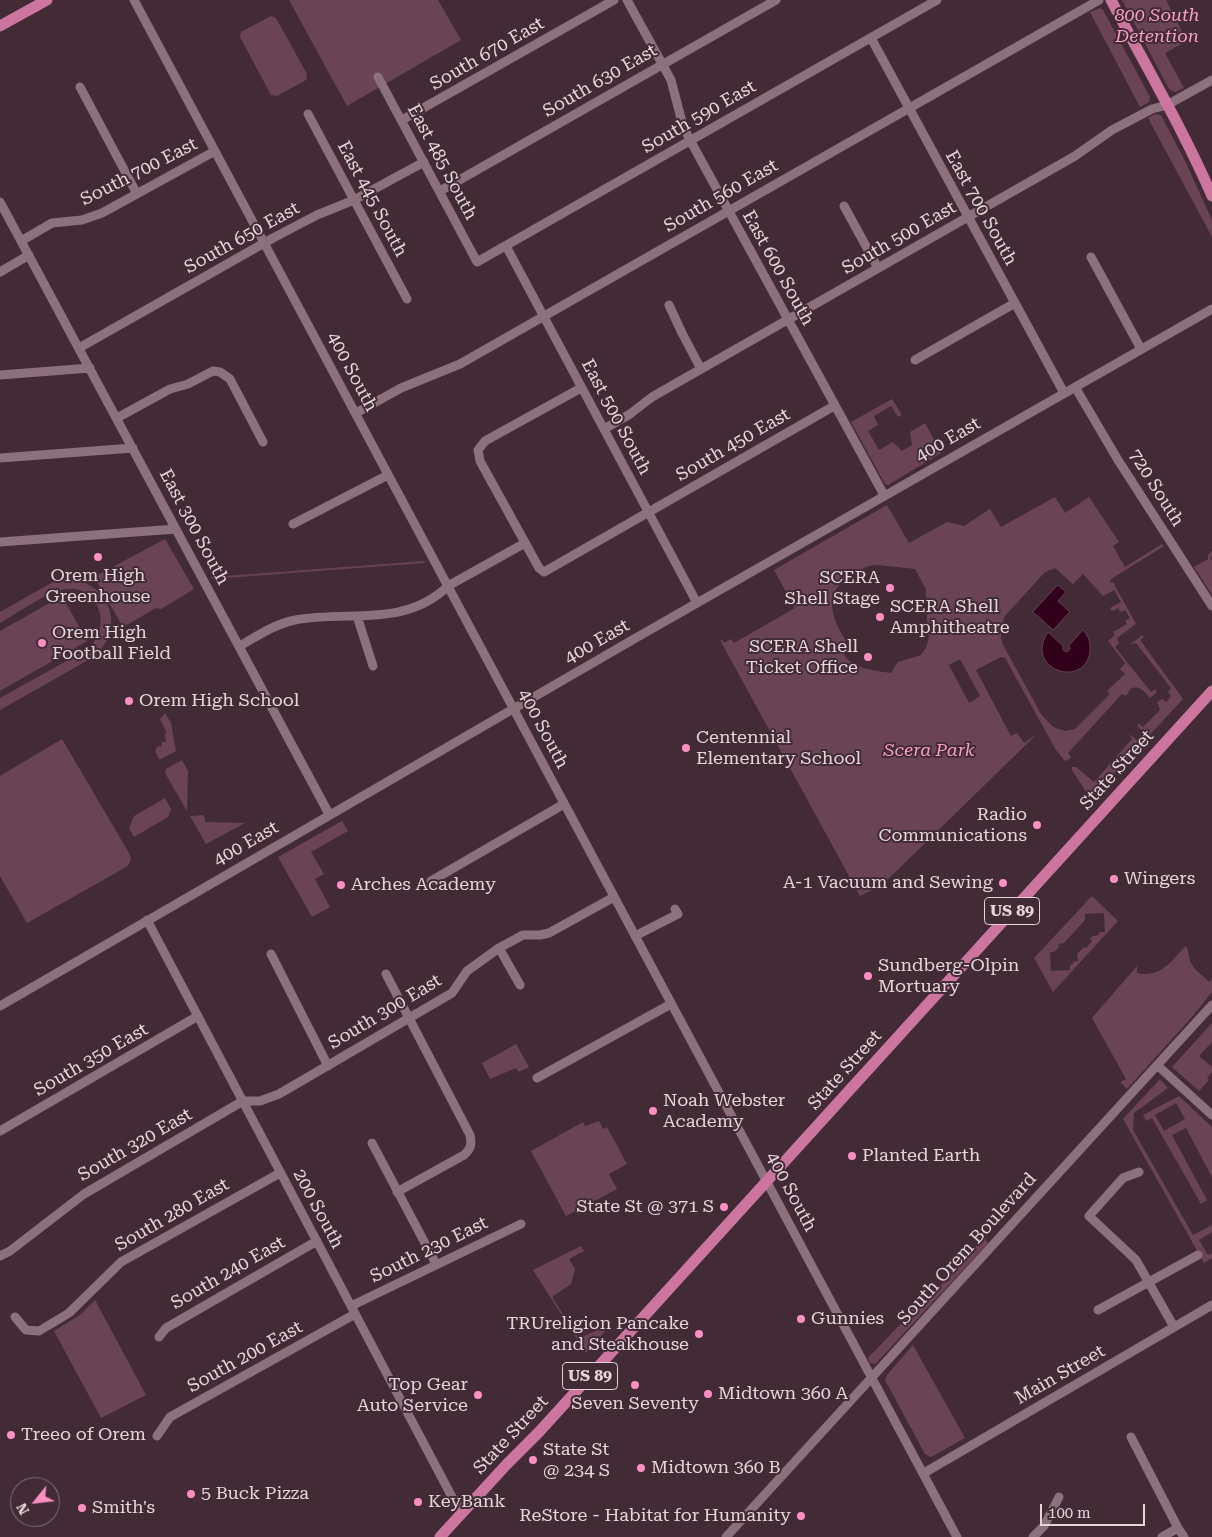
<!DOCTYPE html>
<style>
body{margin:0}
#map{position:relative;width:1212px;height:1537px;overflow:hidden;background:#432b36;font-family:"Roboto Serif",serif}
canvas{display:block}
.north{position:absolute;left:10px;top:1477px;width:50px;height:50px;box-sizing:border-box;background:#432b36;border:1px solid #836f78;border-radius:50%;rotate:241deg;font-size:14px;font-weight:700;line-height:20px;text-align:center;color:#e4d5db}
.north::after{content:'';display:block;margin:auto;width:18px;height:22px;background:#fc8fc2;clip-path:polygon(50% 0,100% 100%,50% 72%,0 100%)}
.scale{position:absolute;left:1040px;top:1504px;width:105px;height:22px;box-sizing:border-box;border:2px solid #e4d5db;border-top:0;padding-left:6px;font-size:15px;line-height:18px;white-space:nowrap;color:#e4d5db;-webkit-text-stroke:4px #432b36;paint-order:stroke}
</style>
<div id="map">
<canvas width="1212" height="1537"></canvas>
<div class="north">N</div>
<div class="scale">100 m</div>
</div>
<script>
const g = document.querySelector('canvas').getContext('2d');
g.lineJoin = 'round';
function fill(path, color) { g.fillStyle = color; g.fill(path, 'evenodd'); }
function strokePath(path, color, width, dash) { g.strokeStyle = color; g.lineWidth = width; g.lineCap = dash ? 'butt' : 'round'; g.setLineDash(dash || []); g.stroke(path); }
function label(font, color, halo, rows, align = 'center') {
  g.font = font + ' "Roboto Serif",serif'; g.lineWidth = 4; g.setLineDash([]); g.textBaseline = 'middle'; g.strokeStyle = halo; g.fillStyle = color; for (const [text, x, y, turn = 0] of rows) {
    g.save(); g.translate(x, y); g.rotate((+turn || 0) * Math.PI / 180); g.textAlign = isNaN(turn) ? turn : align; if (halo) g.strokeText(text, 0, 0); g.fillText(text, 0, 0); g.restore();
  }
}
const green = new Path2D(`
 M289 0H438L461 40 347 106Z
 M1122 0H1166L1187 41 1165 53 1184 88 1175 92 1169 89Z
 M1100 8 1103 10 1150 97 1149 102 1140 107 1090 12Z
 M271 16 276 18 307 74 306 80 277 96 271 95 240 37 241 32Z
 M1155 114 1161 115 1186 163 1212 220V237L1148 118Z
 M892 399 902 415 898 417 891 406 874 416 878 425 868 431 879 450 893 442 902 451 912 445 910 432 925 423 941 453 888 485 885 484 851 422Z
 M1055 497 1065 513 1089 497 1119 542 1113 546 1125 567 1162 544 1164 546 1111 579 1110 583 1113 582 1136 624 1117 638 1119 643 1115 647 1151 692 1156 689V693L1150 698C1144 692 1140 684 1130 689L1126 696 1122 694 1068 753 1071 757 1067 761 1064 760 1056 750 1005 658 1001 657 976 670 1011 736 1017 733 1024 743 1037 734 882 885 860 896 720 640H722L724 643 731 639 734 643 795 608 774 570 887 505 909 543 947 522 964 526 990 509 1001 527ZM877 565 915 569 926 589 927 620 929 637 926 648 921 655 898 662 891 673C878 671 847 668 844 653 843 649 845 644 846 641 829 614 823 591 854 573 862 569 868 565 877 565ZM1055 568 1073 584 1083 574 1103 596 1114 590 1121 602 1110 608 1112 611 1118 608 1121 612 1125 610 1130 618 1125 621 1127 624 1113 632 1115 635 1108 641 1125 663 1120 669 1125 674 1107 691 1110 694 1075 729 1065 731 1053 727 1041 714 1002 643 1000 628 1005 616 1045 572ZM960 659 980 696 969 703 949 665Z
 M165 539 194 589 161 609 156 608 123 627 94 577Z
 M1212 551V556L1210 558 1212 560V595L1194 567 1208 559V555Z
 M69 573 73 579C114 587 126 635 90 659L0 710V698L88 649C113 626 99 585 66 589 48 591 16 614 0 623V612Z
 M62 596 87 641 0 691V631Z
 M1142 635 1144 637 1140 640 1183 699 1094 795H1088L1072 770V767H1076L1094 782 1132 739 1129 734 1140 742 1146 736 1137 725 1139 724 1143 727 1160 710 1157 702 1162 699 1166 702 1171 696 1168 692 1171 688 1136 643 1130 645Z
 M165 713 171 723 176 751 161 759H159L155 751 158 746 161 747 162 742H166L165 734 167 733 160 719Z
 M62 739 129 853 131 859 128 866 27 923 0 876V776Z
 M182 760 188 771 187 811 165 773 166 769Z
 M165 798 171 809 168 817 134 837 129 828 134 816Z
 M204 815 205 822 245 823 206 844 190 816Z
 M342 821 348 831 311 852 324 874 315 879 330 907 312 917 278 857Z
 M1092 896 1118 921 1053 992 1034 958ZM1104 913 1105 932H1099V935L1093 936 1090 939 1092 941 1086 948 1084 947 1077 954 1078 961 1073 962V964L1070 965V970L1051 971 1050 952H1054L1059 947 1058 944 1064 943 1085 920V914Z
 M1186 946C1189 952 1188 957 1191 963 1194 970 1204 976 1209 982L1212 979V992L1191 1018 1127 1089 1120 1082 1126 1079 1092 1018 1137 966V973C1161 978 1170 962 1186 946Z
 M1212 1023V1042L1199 1056 1212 1067V1072L1207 1078 1209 1080 1199 1091 1172 1067Z
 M516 1044 529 1067 519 1072 516 1068 490 1079 482 1063Z
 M1160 1079 1168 1088 1134 1113 1133 1130 1193 1235 1212 1225V1232L1199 1240 1208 1255 1212 1253V1258L1204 1263 1123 1119Z
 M1179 1096 1212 1127V1177L1186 1128 1172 1135 1207 1200 1212 1197 1201 1204 1152 1118 1146 1121 1143 1115ZM1176 1103 1185 1119 1164 1131 1155 1115Z
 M599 1121 603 1129 607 1127 627 1164 609 1174 617 1189 566 1216 531 1151 583 1122 585 1126Z
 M984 1237 988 1243 878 1361 875 1364 870 1363 868 1358 911 1313 908 1309 932 1295Z
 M581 1246 584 1251 569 1259 575 1269 571 1284 552 1297 579 1339 604 1326 607 1329 586 1353 533 1270Z
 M95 1300 146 1395 101 1418 54 1331 80 1315Z
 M913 1345 965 1438 931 1457 925 1454 885 1380 887 1375Z`);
const water = new Path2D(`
 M1058 585 1066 592 1058 601 1070 612 1053 630 1033 612Z
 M1083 630C1089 636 1091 644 1090 652 1084 690 1023 669 1048 632L1063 646V650L1067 652 1070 649 1069 646Z`);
const stream = new Path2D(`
 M212 578 424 562`);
const minor = new Path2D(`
 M134 0 957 1537
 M627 0 671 80 683 126 690 140 884 495
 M871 38 1064 393
 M378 77 477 262 937 0
 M80 87 137 194
 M308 114 407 299
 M402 120 614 0
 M440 191 776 0
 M0 202 329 814
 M844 206 878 268
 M21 241 52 223 82 220 102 213 215 151
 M506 246 697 603
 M1091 257 1141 349
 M0 272 29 255
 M669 305 682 333 701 369
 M79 348 273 238 317 215 354 200 424 162
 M915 360 1015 303
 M0 375 90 368
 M1075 387 1118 460 1212 606
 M581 388 485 441 478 450 480 461 539 568 544 572 834 406
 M356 413 401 388 460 364 1099 0
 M117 418 170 389 188 384 213 371 220 372 230 379 263 442
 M604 429 630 414 652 397 1075 156 1112 130 1152 109 1167 105 1212 80
 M0 458 133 448
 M293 524 388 475
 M0 542 176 529
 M357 616 373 666
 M240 646C257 636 275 624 295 620 348 610 405 628 448 586L525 543
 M431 881 564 804
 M147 920 452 1497 462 1512
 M635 936 678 914 675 909
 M499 948 520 985
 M271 954 328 1066
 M386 974 470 1135C472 1144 471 1149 464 1155L397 1192
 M0 1006C402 771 807 539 1212 309
 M1157 1065 1212 1115
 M537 1078 671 1004
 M0 1131 198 1016
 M372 1143 436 1264
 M1139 1172 1123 1178 1089 1216 1136 1260 1174 1327
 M0 1256 10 1251 84 1194 243 1101H260L279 1094 452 993 467 971 499 948 523 935H540L549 933 614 897
 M351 1306 521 1224
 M1098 1310 1198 1255
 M15 1317 26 1330 39 1331 69 1313 121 1262 280 1173
 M159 1337 166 1328 317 1241
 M157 1436 170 1417 355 1314
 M1131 1437 1178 1528 1184 1537
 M924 1473 1212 1305
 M726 1537 1212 1005
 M1033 1537 1044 1526 1059 1497
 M1162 1537 1178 1528`);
const major = new Path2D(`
 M1111 0C1145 65 1183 129 1212 196
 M0 26 47 0
 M440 1537 507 1464 539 1432 1212 691`);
const markers = [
 [98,557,5,"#fc8fc2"],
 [890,588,5,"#fc8fc2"],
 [880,617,5,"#fc8fc2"],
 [42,643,5,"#fc8fc2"],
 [868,657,5,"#fc8fc2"],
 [129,701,5,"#fc8fc2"],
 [686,748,5,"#fc8fc2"],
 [1037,825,5,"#fc8fc2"],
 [1114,879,5,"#fc8fc2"],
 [1003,883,5,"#fc8fc2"],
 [341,885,5,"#fc8fc2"],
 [868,976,5,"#fc8fc2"],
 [653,1111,5,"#fc8fc2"],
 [852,1156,5,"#fc8fc2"],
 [724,1207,5,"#fc8fc2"],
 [801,1319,5,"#fc8fc2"],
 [699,1334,5,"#fc8fc2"],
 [635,1385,5,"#fc8fc2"],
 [708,1394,5,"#fc8fc2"],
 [478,1395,5,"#fc8fc2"],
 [11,1435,5,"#fc8fc2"],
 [533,1460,5,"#fc8fc2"],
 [641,1468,5,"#fc8fc2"],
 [191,1494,5,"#fc8fc2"],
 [418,1502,5,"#fc8fc2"],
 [82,1508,5,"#fc8fc2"],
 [801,1516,5,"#fc8fc2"]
];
const shields = [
 [1012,911,55],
 [590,1376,55]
];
const shieldNames = [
 ["US 89",1012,911],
 ["US 89",590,1376]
];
const parkNames = [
 ["800 South",1157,16],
 ["Detention",1157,37],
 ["Scera Park",929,751]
];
const streetNames = [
 ["South 670 East",487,54,-30],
 ["South 630 East",600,81,-30],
 ["South 590 East",699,117,-30],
 ["East 485 South",442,162,62],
 ["South 700 East",139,172,-27],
 ["South 560 East",721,196,-30],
 ["East 445 South",372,199,62],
 ["East 700 South",981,208,61],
 ["South 650 East",242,238,-29],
 ["South 500 East",899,238,-30],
 ["East 600 South",778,268,61],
 ["400 South",352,372,62],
 ["East 500 South",616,417,62],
 ["400 East",948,440,-30],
 ["South 450 East",733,445,-30],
 ["720 South",1156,488,58],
 ["East 300 South",194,527,62],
 ["400 East",597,642,-30],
 ["400 South",543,729,62],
 ["State Street",1117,770,-48],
 ["400 East",246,844,-30],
 ["South 300 East",385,1012,-31],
 ["South 350 East",91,1060,-30],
 ["State Street",845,1070,-48],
 ["South 320 East",135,1145,-30],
 ["400 South",791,1192,62],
 ["200 South",318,1209,62],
 ["South 280 East",172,1215,-30],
 ["South Orem Boulevard",967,1249,-48],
 ["South 230 East",429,1250,-26],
 ["South 240 East",228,1273,-30],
 ["South 200 East",245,1357,-29],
 ["Main Street",1060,1375,-30],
 ["State Street",511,1435,-47]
];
const poiNames = [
 ["Orem High",98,576,"center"],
 ["Greenhouse",98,597,"center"],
 ["SCERA",880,578,"right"],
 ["Shell Stage",880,599,"right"],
 ["SCERA Shell",890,607],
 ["Amphitheatre",890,628],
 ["Orem High",52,633],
 ["Football Field",52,654],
 ["SCERA Shell",858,647,"right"],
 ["Ticket Office",858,668,"right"],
 ["Orem High School",139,701],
 ["Centennial",696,738],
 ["Elementary School",696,759],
 ["Radio",1027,815,"right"],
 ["Communications",1027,836,"right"],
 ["Wingers",1124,879],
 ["A-1 Vacuum and Sewing",993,883,"right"],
 ["Arches Academy",351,885],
 ["Sundberg-Olpin",878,966],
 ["Mortuary",878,987],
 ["Noah Webster",663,1101],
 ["Academy",663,1122],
 ["Planted Earth",862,1156],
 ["State St @ 371 S",714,1207,"right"],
 ["Gunnies",811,1319],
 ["TRUreligion Pancake",689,1324,"right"],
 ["and Steakhouse",689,1345,"right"],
 ["Top Gear",468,1385,"right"],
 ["Auto Service",468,1406,"right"],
 ["Midtown 360 A",718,1394],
 ["Seven Seventy",635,1404,"center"],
 ["Treeo of Orem",21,1435],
 ["State St",543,1450],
 ["@ 234 S",543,1471],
 ["Midtown 360 B",651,1468],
 ["5 Buck Pizza",201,1494],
 ["KeyBank",428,1502],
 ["Smith's",92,1508],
 ["ReStore - Habitat for Humanity",791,1516,"right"]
];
fill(green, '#6a4455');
fill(water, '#31001b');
strokePath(water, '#674055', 1);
strokePath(stream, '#674055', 2);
strokePath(minor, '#8c707c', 9);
strokePath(major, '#cc769f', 11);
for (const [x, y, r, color] of markers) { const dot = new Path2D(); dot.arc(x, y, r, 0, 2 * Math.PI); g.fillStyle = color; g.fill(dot); strokePath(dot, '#432b36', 2); }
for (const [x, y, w] of shields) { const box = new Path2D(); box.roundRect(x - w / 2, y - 13.5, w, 27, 4); g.fillStyle = '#432b36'; g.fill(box); strokePath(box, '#e4d5db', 1); }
label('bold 16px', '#e4d5db', null, shieldNames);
label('italic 18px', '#f89ec7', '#432b36', parkNames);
label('18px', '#e4d5db', '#432b36', streetNames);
label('18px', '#e4d5db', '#432b36', poiNames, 'left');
</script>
